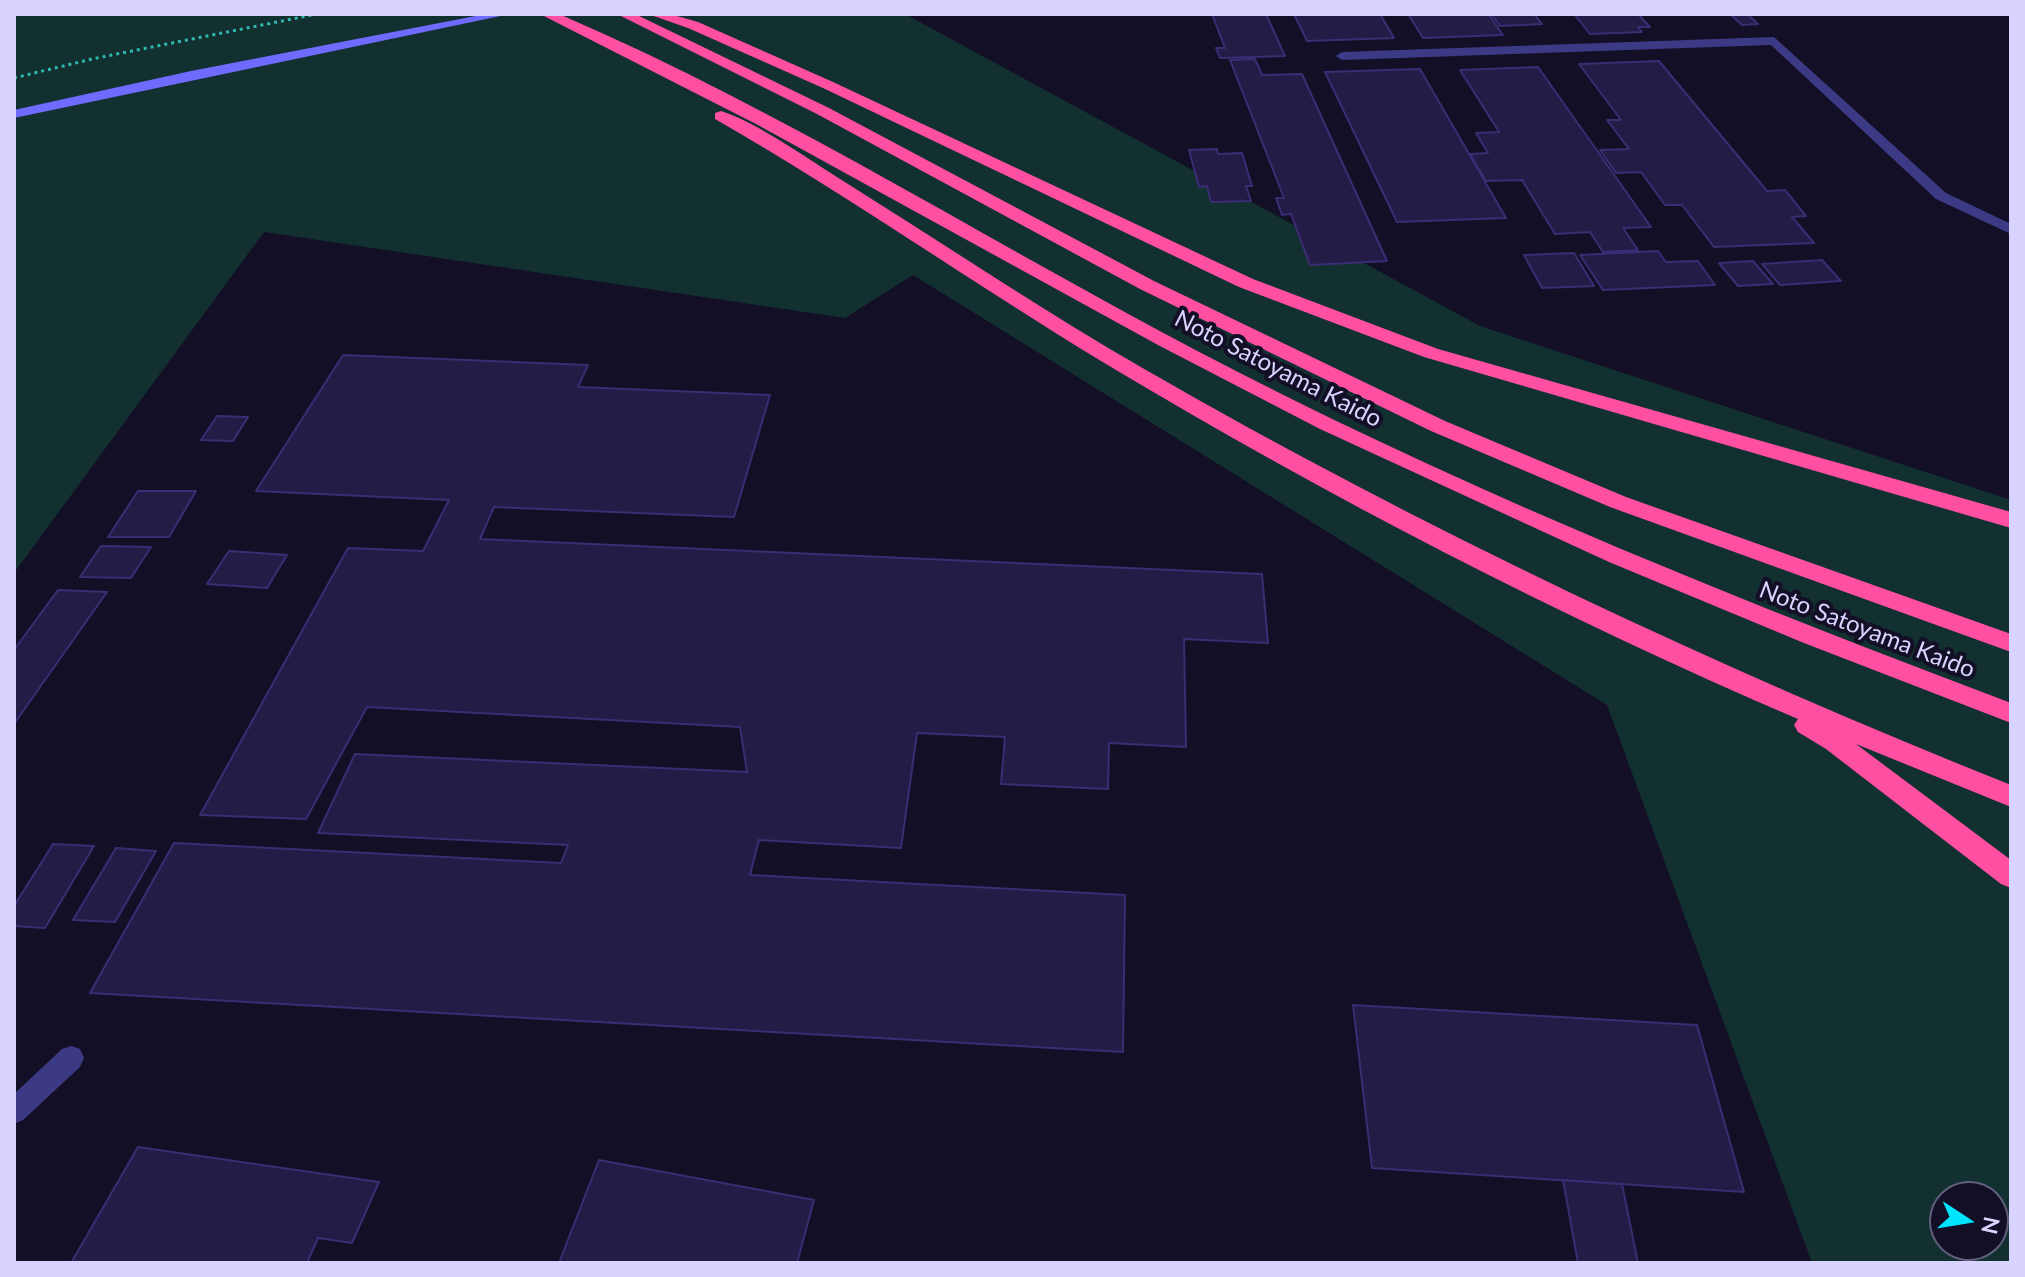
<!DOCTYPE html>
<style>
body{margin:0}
#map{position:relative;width:2025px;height:1277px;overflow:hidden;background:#130f26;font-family:Lato,sans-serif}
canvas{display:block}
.frame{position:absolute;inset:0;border:16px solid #d9d4ff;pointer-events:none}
.north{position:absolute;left:1929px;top:1181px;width:80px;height:80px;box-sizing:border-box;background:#130f26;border:2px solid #625e7d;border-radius:50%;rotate:102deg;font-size:22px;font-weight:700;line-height:32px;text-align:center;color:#d9d4ff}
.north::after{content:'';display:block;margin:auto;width:28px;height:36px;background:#00e5ff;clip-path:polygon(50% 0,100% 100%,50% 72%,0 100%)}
</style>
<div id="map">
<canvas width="2025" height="1277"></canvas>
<div class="frame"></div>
<div class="north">N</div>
</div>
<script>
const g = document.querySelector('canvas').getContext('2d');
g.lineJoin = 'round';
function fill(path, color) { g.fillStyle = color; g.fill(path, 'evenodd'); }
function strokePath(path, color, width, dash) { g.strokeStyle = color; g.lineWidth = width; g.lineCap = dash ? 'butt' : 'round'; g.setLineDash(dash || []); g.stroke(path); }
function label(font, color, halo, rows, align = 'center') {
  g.font = font + ' Lato,sans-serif'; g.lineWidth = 8; g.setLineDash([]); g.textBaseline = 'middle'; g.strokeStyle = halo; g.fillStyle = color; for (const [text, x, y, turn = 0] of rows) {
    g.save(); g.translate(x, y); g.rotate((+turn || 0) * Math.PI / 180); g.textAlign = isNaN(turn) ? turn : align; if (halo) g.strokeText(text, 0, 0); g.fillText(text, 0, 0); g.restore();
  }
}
const green = new Path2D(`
 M14 14H905L1480 326 2011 500V1263H1812L1607 705 913 275 845 318 264 232 14 573ZM1945 1197H1993V1245H1945Z`);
const building = new Path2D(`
 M1212 14H1266L1285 56 1220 58 1216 48H1225Z
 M1294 14H1380L1394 38 1307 41Z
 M1408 14H1488L1503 35 1423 38Z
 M1491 14H1534L1542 24 1500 26Z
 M1574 14H1638L1650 27H1638L1642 32 1590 34Z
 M1730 14H1747L1758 24 1742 25Z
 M1255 59 1262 75 1302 74 1387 261 1310 265 1291 214 1282 215 1276 198H1284L1230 60Z
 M1659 61 1767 191 1785 190 1806 216 1792 217 1814 243 1714 247 1682 205H1665L1641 172 1616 173 1600 150 1629 149 1607 120H1621L1579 64Z
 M1538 67 1651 227 1623 228 1638 250 1603 252 1590 232 1555 234 1522 180 1486 181 1470 154 1488 153 1476 133 1499 132 1460 70Z
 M1420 69 1506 218 1397 222 1325 72Z
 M1217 149 1218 154 1242 153 1252 186H1246L1251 201 1211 202 1207 186 1199 187 1189 150Z
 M1658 251 1666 262 1698 261 1715 285 1603 290 1580 255Z
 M1574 253 1594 286 1542 288 1524 255Z
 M1822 260 1841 281 1780 285 1762 264Z
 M1753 261 1773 284 1738 286 1719 263Z
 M343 355 588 365 578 387 770 395 734 517 494 507 480 539 1262 574 1268 643 1184 639 1186 747 1109 743 1108 789 1001 784 1005 737 917 733 901 848 759 840 750 875 1125 895 1123 1052 90 993 174 843 561 863 568 845 318 833 355 754 747 772 740 727 367 707 306 819 200 815 348 548 423 551 449 500 256 491Z
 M217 416 248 417 233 441 201 440Z
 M138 491H196L169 537H108Z
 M101 546 151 547 131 578 80 577Z
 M229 551 287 555 267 588 207 584Z
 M58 590 107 592 14 724V650Z
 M53 844 94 846 45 928 14 926V906Z
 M116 848 156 851 115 922 73 920Z
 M1353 1005 1697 1025 1744 1192 1372 1168Z
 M138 1147 379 1182 352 1243 318 1238 307 1263H71Z
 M599 1160 814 1200 797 1263H559Z
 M1563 1180 1622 1184 1638 1263H1578Z`);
const path = new Path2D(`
 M14 78 92 59 317 14`);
const lane = new Path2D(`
 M71 1046 80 1049 84 1058 80 1067 23 1120 14 1124V1094L62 1049Z`);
const street = new Path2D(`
 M1774 37 1946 193 2011 224V234L1936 199 1771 45 1342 60 1336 56 1342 52Z`);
const secondary = new Path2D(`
 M486 14H510L14 118V110L191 71Z`);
const highway = new Path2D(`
 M540 14H559C794 115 1011 256 1238 372 1488 500 1749 604 2011 703V723L1804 643 1609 562 1320 429 1158 345 756 124Z
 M617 14H635L829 108 1154 281 1445 421 1626 497 2011 634V652L1610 507 1431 431 1140 289 817 114Z
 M648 14H670L698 22 833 82 1253 279 1438 349 2011 512V528L1424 357 1239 287 823 88 688 28Z
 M721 111C757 122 814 163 848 184 947 246 1045 312 1146 370 1424 530 1713 666 2011 785V807L1856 744 2011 860V888L2001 884 1826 749 1798 732 1794 725 1798 719C1560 617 1328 497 1106 364 974 284 849 196 715 119V113Z`);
const streetNames = [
 ["Noto Satoyama Kaido",1278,369,27],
 ["Noto Satoyama Kaido",1867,630,21]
];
fill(green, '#12302f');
fill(building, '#241b47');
strokePath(building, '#3b2d73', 2);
strokePath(path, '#2fb8b0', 3, [3, 4]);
fill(lane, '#3d3a85');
fill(street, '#3d3a85');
fill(secondary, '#6f6bff');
fill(highway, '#ff4fa3');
label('24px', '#d9d4ff', '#130f26', streetNames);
</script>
